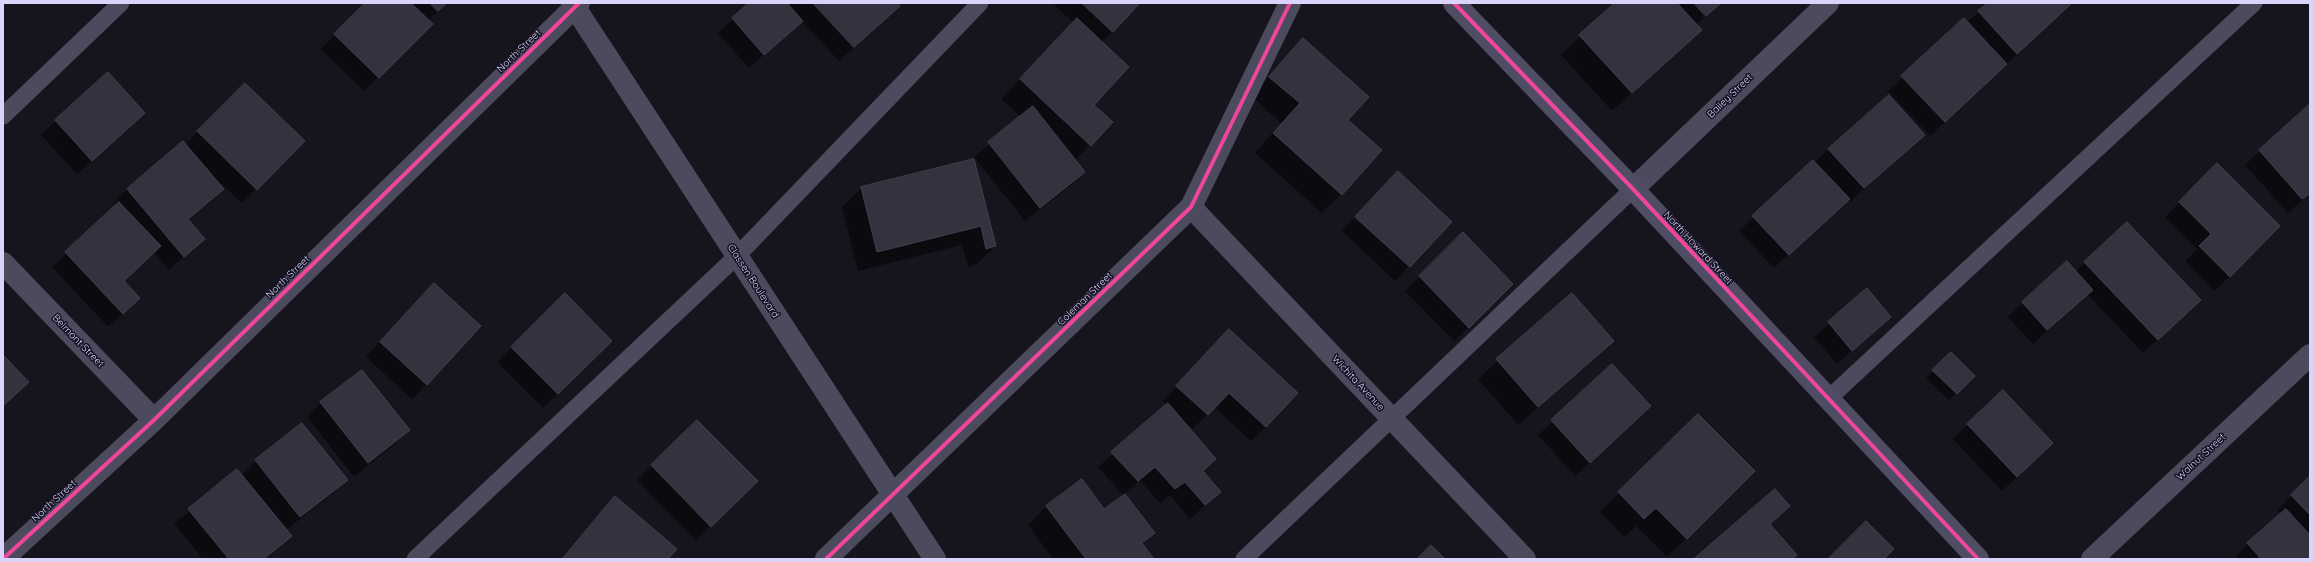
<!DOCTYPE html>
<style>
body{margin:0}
#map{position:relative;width:2313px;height:562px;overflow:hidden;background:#16141d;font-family:Quicksand,sans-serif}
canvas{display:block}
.frame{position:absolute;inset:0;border:4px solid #dad4fa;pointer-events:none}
</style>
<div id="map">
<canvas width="2313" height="562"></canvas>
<div class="frame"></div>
</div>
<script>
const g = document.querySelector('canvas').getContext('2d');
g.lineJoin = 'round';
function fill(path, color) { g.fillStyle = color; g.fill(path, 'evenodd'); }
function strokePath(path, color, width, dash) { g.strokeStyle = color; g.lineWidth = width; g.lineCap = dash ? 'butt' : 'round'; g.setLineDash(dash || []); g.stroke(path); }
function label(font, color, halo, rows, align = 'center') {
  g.font = font + ' Quicksand,sans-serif'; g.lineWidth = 3; g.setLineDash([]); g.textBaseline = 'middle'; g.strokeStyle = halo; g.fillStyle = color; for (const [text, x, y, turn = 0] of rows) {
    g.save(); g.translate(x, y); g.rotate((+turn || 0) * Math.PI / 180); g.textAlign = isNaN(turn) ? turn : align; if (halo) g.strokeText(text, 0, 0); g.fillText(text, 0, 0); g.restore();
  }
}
const shadow = new Path2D(`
 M367 3H447L428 20 431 24 364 91 321 49Z
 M750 3 787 4 896 3 884 20 839 61 802 21 749 68 718 33Z
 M1052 3H1139L1101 43 1093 105 1090 145 1075 160 1084 172 1070 186 1025 221 974 157 1021 117 1001 99 1074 23Z
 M1616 3H1720L1696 25 1701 30 1612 111 1561 55Z
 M1989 3H2072L1930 136 1888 91Z
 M1303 40 1347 120 1341 194 1322 213 1255 153 1281 123 1251 96Z
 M107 73 129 127 77 174 41 135Z
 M245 84 304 141 242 203 211 175 223 189 188 220 203 239 169 270 154 252 123 281 124 312 108 327 52 267 116 207 113 204 127 189 185 145Z
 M2310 105V193L2288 213 2245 165Z
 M1924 135 1849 202 1848 200 1774 268 1739 231 1829 149Z
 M974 160 995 246 976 265 968 267 962 245 858 271 842 207 862 188Z
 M2217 164 2279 226 2215 291 2185 261 2197 249 2165 217Z
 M1384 187 1451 222 1395 281 1342 231Z
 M2127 223 2185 314 2143 353 2087 294 2033 344 2008 317 2023 302 2075 272Z
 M1463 234 1512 284 1454 341 1405 291Z
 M434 284 427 384 412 399 366 357Z
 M1867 290 1890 317 1837 364 1814 337Z
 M565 294 597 355 543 408 497 362Z
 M1572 294 1613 341 1518 425 1478 379Z
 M1215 345 1266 427 1251 441 1214 407 1193 429 1183 421 1202 472 1219 492 1190 519 1170 495 1160 503 1140 480 1124 494 1154 533 1142 545 1153 559H1053L1028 525 1047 506 1104 511 1124 496 1098 467 1167 405 1163 401Z
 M1951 353 1974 376 1949 400 1926 378Z
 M1612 366 1650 406 1575 476 1538 435Z
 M2003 391 2038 457 2002 491 1953 439Z
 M321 403 409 430 395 444 354 477 307 417Z
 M1698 416 1754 471 1667 557 1636 526 1624 537 1600 512Z
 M302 424 346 480 332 494 286 530 291 536 266 559H203L174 524 237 470 241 476 256 461Z
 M652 465 756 481 696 540 637 480Z
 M2310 477V559H2234L2248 544 2281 514 2277 510Z
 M615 498 667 559H560L596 517Z`);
const building = new Path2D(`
 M365 3H411L433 24 379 78 334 34Z
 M430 3H447L438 11Z
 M749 3H787L803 21 764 55 732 18Z
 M813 3H897L900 6 854 47Z
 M1082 3H1140L1113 32Z
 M1615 3H1677L1702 30 1632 93 1579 35Z
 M1694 3H1721L1706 16Z
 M1988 3H2072L2017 54 1978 11Z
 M1077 18 1129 67 1094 105 1113 122 1091 146 1020 79Z
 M1964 18 2007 64 1945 122 1901 76Z
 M1303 38 1369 97 1348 120 1382 150 1342 195 1273 133 1300 103 1269 77Z
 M108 72 145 113 92 161 55 120Z
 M245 83 305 141 257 190 197 131Z
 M1889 95 1925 135 1864 188 1828 149Z
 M2310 104V193L2302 199 2259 150Z
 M1033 106 1085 172 1040 208 988 142Z
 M183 141 224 189 188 219 205 239 184 257 127 189Z
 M974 159 996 246 986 249 981 226 877 252 861 187Z
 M1813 160 1850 199 1789 255 1752 216Z
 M2217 163 2280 226 2230 277 2199 246 2211 234 2179 202Z
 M1398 171 1452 222 1410 267 1355 217Z
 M119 202 161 246 124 281 140 298 123 314 65 252Z
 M2127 222 2201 300 2158 340 2084 262Z
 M1463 232 1513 284 1469 328 1419 276Z
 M2067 261 2093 290 2047 330 2022 302Z
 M434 283 481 326 427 385 380 342Z
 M1867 288 1891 317 1852 351 1828 322Z
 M565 293 612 341 558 394 511 347Z
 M1572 293 1614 341 1538 407 1496 359Z
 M1229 329 1298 393 1266 427 1229 393 1208 415 1176 386Z
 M1951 352 1975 376 1957 394 1932 370Z
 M3 355 29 382 3 406Z
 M1612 364 1651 406 1590 463 1551 420Z
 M362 370 410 430 368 463 320 402Z
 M2003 390 2053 443 2017 477 1967 424Z
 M1168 403 1216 459 1203 471 1221 492 1205 505 1185 482 1175 489 1155 467 1138 481 1111 452Z
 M1698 414 1755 471 1687 539 1656 508 1644 519 1618 492Z
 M697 420 758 481 711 527 651 465Z
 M302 423 348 480 300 517 255 460Z
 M237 469 292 536 264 559H229L188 509Z
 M2310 476V515L2291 495Z
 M1082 479 1104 509 1125 494 1155 533 1142 543 1154 559H1086L1046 506Z
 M1775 489 1790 506 1770 524 1797 555 1792 559H1694Z
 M615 496 677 549 668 559H562Z
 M2286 509 2310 535V559H2261L2247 543Z
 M1866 521 1894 549 1884 559H1828Z
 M1431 545 1445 559H1417Z`);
const lane = new Path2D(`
 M3 116 121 3
 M1827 400 2254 3
 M415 559 737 256 980 3
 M1244 559 1633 189`);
const street = new Path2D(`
 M572 3 935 559
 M1633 189 1828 3
 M1191 207 1525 559
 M3 263 154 420
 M3 559 154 420 579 3
 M826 559 1191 207 1290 3
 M2092 559 2310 355`);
const secondary = new Path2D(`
 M1454 3 1633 189 1978 559`);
const cycleway = new Path2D(`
 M1454 3 1633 189 1978 559
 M3 559 154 420 579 3
 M826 559 1191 207 1290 3`);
const streetNames = [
 ["North Street",519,51,-44],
 ["Bailey Street",1730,96,-44],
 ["North Howard Street",1698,248,47],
 ["North Street",288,277,-44],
 ["Classen Boulevard",753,281,57],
 ["Coleman Street",1085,299,-44],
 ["Belmont Street",78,341,46],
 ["Wichita Avenue",1358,383,47],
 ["Walnut Street",2201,457,-43],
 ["North Street",54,501,-43]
];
fill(shadow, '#0007');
fill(building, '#34323f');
strokePath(building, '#434050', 1);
strokePath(lane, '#4c4a5d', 17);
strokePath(street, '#4c4a5d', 22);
strokePath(secondary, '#4f4d63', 22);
strokePath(cycleway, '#ed469a', 4);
label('10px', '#dad4fa', '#131021', streetNames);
</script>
